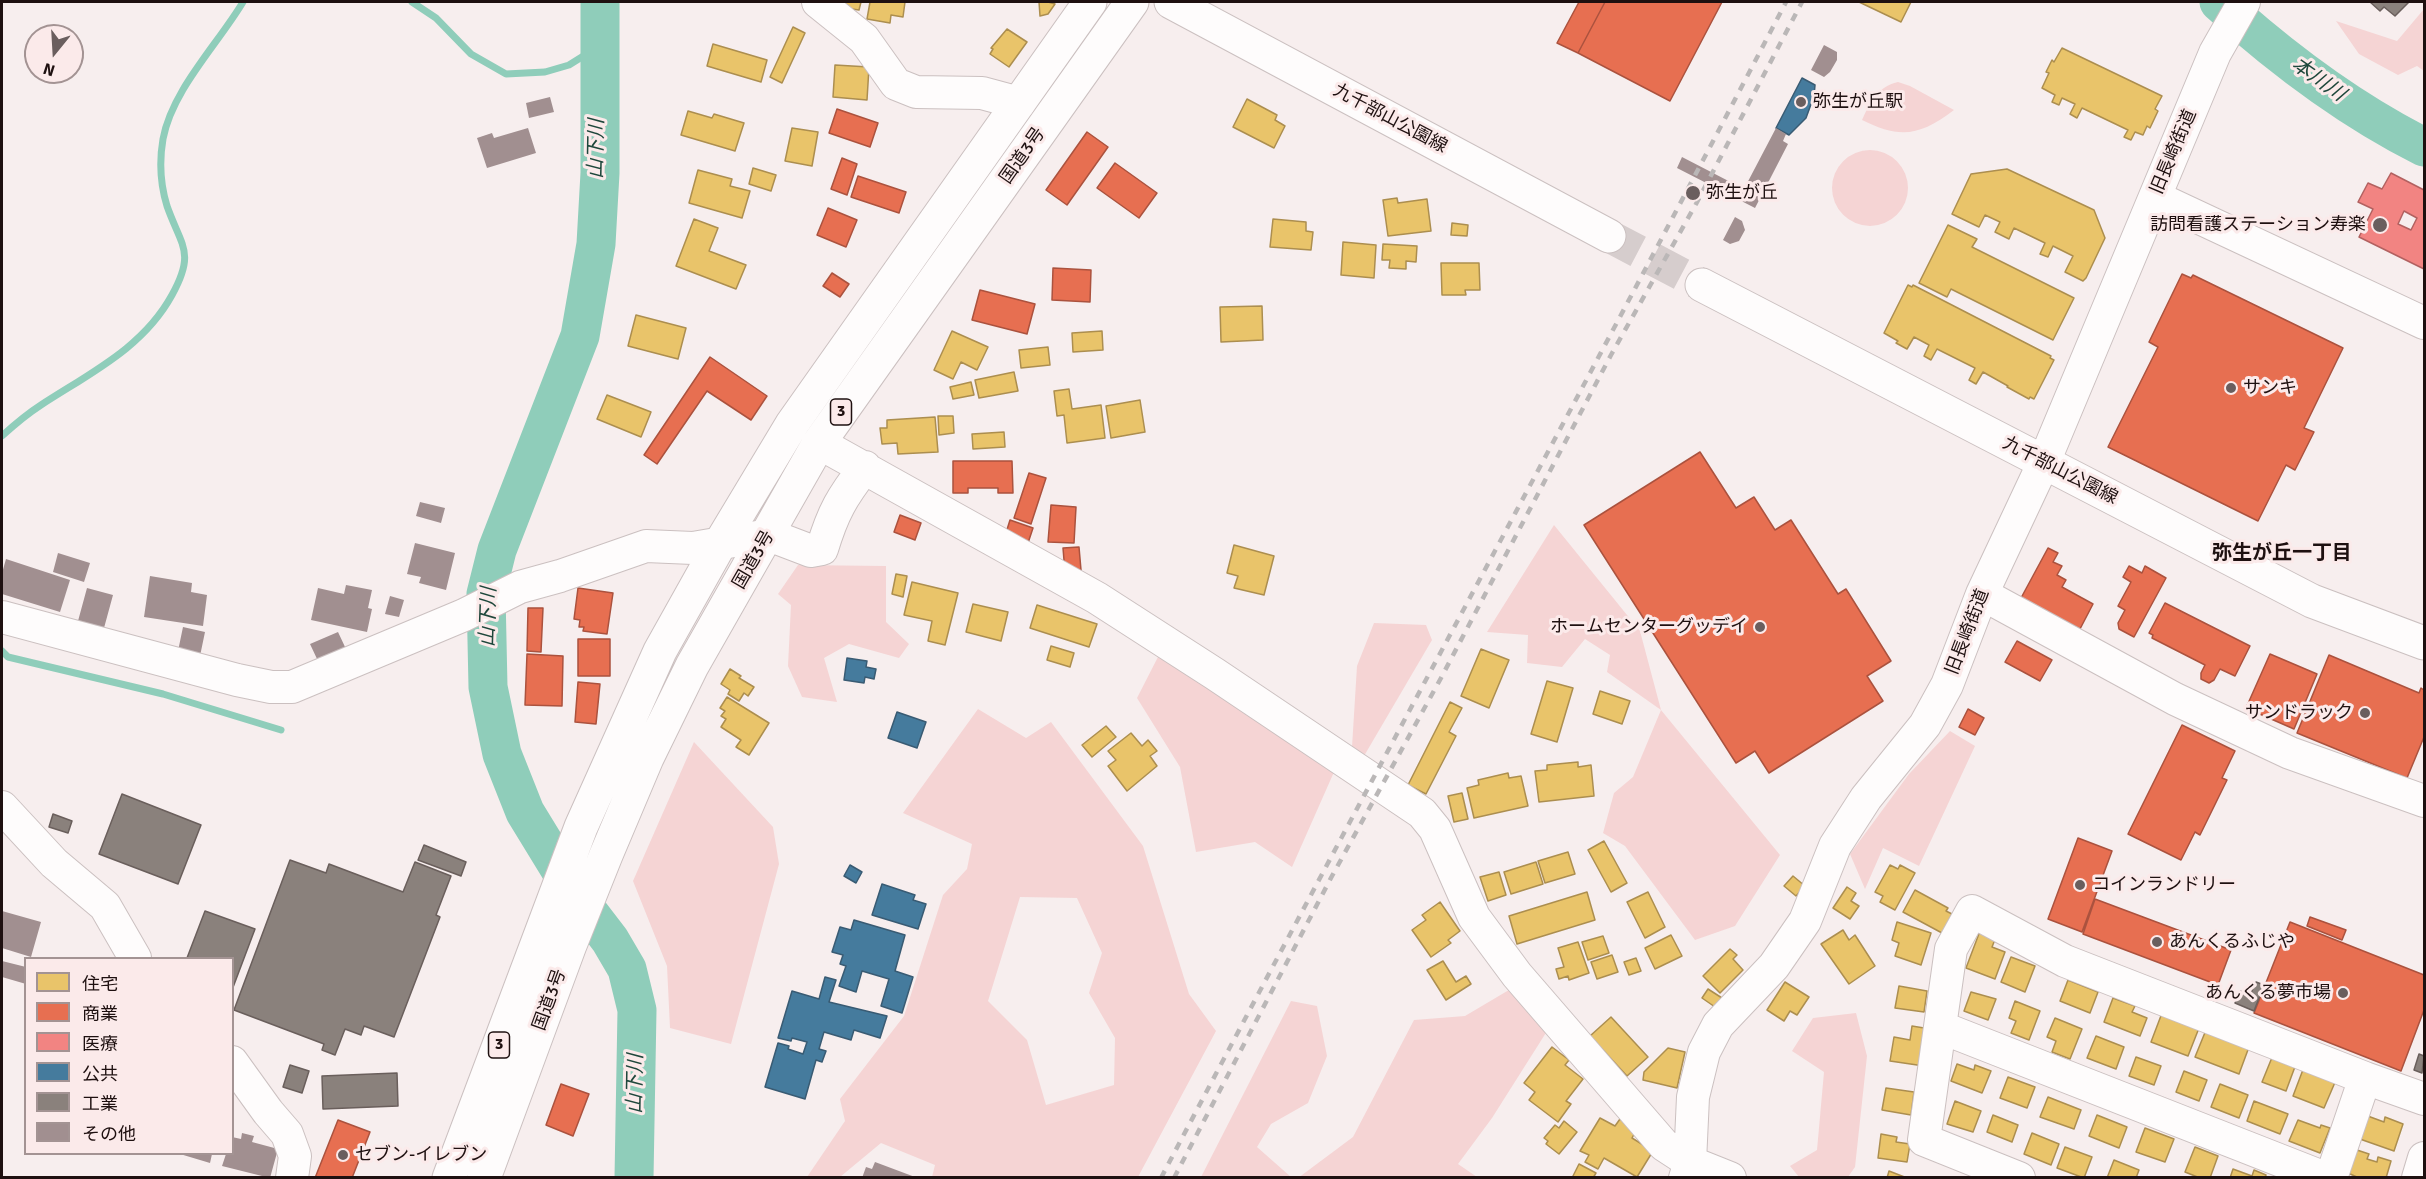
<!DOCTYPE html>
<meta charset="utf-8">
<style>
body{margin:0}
#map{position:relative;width:2426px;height:1179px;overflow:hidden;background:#f7eeee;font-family:Signika,"Noto Sans JP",sans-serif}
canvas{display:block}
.frame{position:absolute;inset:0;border:3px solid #1e1010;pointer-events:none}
.legend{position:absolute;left:24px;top:957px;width:210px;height:198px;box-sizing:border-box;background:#fbeaea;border:2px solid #a39393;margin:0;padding:8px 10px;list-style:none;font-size:18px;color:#1e1010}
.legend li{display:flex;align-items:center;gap:12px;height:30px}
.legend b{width:30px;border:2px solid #a39393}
.north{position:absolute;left:24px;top:24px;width:60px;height:60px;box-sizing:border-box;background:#fbeaea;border:2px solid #a39393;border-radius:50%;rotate:198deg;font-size:16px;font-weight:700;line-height:24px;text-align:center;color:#1e1010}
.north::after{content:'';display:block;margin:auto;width:21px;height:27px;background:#6a5e5e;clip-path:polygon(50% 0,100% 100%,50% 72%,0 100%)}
</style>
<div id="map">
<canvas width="2426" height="1179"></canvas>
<div class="frame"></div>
<ul class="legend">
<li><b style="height:16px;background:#e9c46a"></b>住宅</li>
<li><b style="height:16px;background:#e76f51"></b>商業</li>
<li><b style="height:16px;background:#f28482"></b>医療</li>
<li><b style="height:16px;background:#457b9d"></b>公共</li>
<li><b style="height:16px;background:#8a817c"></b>工業</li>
<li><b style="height:16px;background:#a18f90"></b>その他</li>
</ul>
<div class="north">N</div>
</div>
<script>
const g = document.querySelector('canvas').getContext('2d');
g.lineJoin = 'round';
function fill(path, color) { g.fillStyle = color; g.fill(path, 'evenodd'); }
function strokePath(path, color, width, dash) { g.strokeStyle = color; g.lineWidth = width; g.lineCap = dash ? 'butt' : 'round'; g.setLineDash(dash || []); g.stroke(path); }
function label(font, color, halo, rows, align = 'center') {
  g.font = font + ' Signika,"Noto Sans JP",sans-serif'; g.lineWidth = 6; g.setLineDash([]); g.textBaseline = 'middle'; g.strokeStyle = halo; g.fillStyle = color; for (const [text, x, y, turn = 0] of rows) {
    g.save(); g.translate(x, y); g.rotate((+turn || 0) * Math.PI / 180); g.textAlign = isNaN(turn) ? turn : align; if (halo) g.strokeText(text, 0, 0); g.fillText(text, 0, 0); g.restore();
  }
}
const green = new Path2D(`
 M2424 9V71L2417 66 2398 75 2359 54 2336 21 2397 41Z
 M1898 82 1910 86 1954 110C1920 136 1900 139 1862 120 1871 101 1877 87 1898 82Z
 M1832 188a38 38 0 1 1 76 0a38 38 0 1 1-76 0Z
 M1554 525 1640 631 1661 710 1780 855 1735 926 1695 940 1625 846 1603 833 1614 793 1633 777 1661 710 1607 672 1610 655 1585 639 1562 667 1527 663 1528 635 1487 632Z
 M798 565 886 566V622L909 644 899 658 849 644 824 658 837 702 802 697 788 666 791 605 778 594Z
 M1374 623 1426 625 1432 640 1364 756 1352 747 1357 666Z
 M1159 655 1334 772 1292 867 1255 842 1196 852 1180 767 1137 698Z
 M978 709 1026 738 1051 722 1143 846 1189 994 1216 1031 1138 1177H932L935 1165 881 1143 840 1177H807L845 1121 840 1099 904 1016 943 895 967 869 972 844 903 813ZM1020 897 1077 898 1102 953 1089 993 1115 1038 1114 1085 1046 1105 1027 1040 988 1001Z
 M1950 731 1975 746 1919 866 1883 848 1865 889 1850 854 1909 774Z
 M694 742 773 827 779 864 731 1044 670 1028 667 966 633 881Z
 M1514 987 1549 1028 1492 1118 1458 1164 1477 1177 1298 1178 1353 1137 1414 1020 1465 1016Z
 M1291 1001 1317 1006 1327 1056 1308 1103 1271 1124 1257 1147 1291 1177H1201Z
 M1856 1013 1867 1056 1855 1167 1848 1177H1799L1790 1166 1817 1150 1824 1072 1792 1051 1813 1018Z`);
const homes = new Path2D(`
 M839 2H861L859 10 838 7Z
 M870 2H905L903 17 891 15 890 23 867 19Z
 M1039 2H1048L1055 4 1048 14 1040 16Z
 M1859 2H1911L1901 22Z
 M793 27 805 33 782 83 770 77Z
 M1007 29 1027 42 1009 67 990 54 993 49 991 48Z
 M713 44 767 60 761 82 707 66Z
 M2062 48 2162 96 2155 109 2158 111 2150 128 2147 126 2143 135 2135 132 2131 140 2124 137 2128 130 2082 108 2077 118 2070 114 2075 104 2062 98 2059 105 2052 102 2055 95 2042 88 2049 73 2046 72 2052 60 2054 62Z
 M835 65 869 67 867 100 833 97Z
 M1247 99 1277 115 1275 120 1285 126 1274 148 1233 127Z
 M688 111 712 118 714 114 744 123 735 151 681 135Z
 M792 128 818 132 812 166 785 161Z
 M753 168 776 175 771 191 749 184Z
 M2007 169 2094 210 2105 238 2086 278 2083 281 2065 272 2073 256 2053 246 2048 257 2040 254 2045 243 2014 228 2009 239 1995 232 2000 222 1985 215 1979 227 1952 214 1971 174Z
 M698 170 732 179 730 186 750 191 742 218 689 203Z
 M1397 198 1398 203 1427 199 1431 231 1388 236 1383 200Z
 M694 219 718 228 709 251 746 265 736 289 676 266Z
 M1273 219 1306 222V231L1313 232 1311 250 1270 247Z
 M1452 223 1468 225 1467 236 1451 235Z
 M1948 225 1977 239 1972 247 2074 298 2053 340 1951 289 1947 297 1919 283Z
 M1343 242 1376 245 1374 278 1341 275Z
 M1383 244 1417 246 1416 262 1406 261V269L1389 268 1390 260H1382Z
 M1441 263H1479L1480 290H1465L1466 295H1442Z
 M1908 285 1912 287 1913 285 2051 356 2050 358 2054 360 2034 399 2030 397 2029 399 2007 387 2008 386 1983 372 1976 384 1969 380 1975 368 1937 349 1931 360 1924 356 1929 345 1914 337 1907 349 1896 343 1898 341 1884 333Z
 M1262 306 1263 340 1221 342 1220 307Z
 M636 315 686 328 678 359 628 346Z
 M952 331 988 347 977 370 961 362 953 379 934 370Z
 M1102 331 1103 350 1073 352 1072 333Z
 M1048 347 1050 365 1021 368 1019 350Z
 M1014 372 1018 391 979 398 975 380Z
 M971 382 974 395 953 399 950 387Z
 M1069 389 1072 409 1101 405 1105 438 1067 443 1064 415 1057 416 1054 391Z
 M607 395 651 412 641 437 597 419Z
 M1140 400 1145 432 1111 438 1106 406Z
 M938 416H953L954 433 939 435Z
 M935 417 938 452 898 454 897 443 882 444 880 428H887V420Z
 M1004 432 1005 447 973 449 972 434Z
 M1234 545 1274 556 1264 595 1234 588 1238 576 1227 573Z
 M896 574 907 576 903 597 892 594Z
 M912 582 958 593 945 645 928 641 932 621 904 615Z
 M973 604 1008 612 1001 641 966 632Z
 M1037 605 1097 624 1089 647 1030 628Z
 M1051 646 1074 653 1070 667 1047 660Z
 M1481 649 1509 660 1489 708 1461 696Z
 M730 669 741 676 739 678 754 687 748 696 744 693 739 701 728 694 730 690 721 684Z
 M1547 681 1573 688 1557 742 1531 734Z
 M1600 691 1630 701 1622 724 1593 714Z
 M727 697 769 723 749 755 736 747 741 740 721 727 726 719 721 716 725 711 720 708Z
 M1450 702 1462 708 1449 732 1456 736 1426 794 1408 785Z
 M1106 726 1116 737 1092 757 1082 745Z
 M1131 733 1142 746 1148 740 1157 751 1150 756 1157 766 1127 791 1108 766 1116 760 1108 751Z
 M1578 762V767L1591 765 1594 796 1539 802 1535 771 1547 770V765Z
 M1508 773 1509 778 1521 776 1528 806 1474 818 1467 788 1479 785 1478 780Z
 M1462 793 1468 819 1454 822 1448 796Z
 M1604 841 1627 883 1611 892 1588 850Z
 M1568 852 1575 874 1545 883 1538 861Z
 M1536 862 1543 884 1511 894 1504 872Z
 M1890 865 1898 869 1900 865 1915 873 1895 910 1880 902 1883 896 1875 892Z
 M1499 872 1506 895 1488 901 1480 877Z
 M1793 876 1805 886 1796 896 1784 886Z
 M1847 887 1856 893 1851 901 1859 906 1850 919 1833 908Z
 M1915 890 1948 908 1946 911 1952 914 1942 933 1903 912Z
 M1587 892 1595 920 1517 944 1509 916Z
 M1648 892 1665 927 1645 938 1627 902Z
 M1440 902 1460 931 1448 940 1451 943 1431 957 1412 930 1426 920 1422 915Z
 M1897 922 1931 933 1921 965 1895 956 1899 943 1892 940Z
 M1843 930 1849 940 1855 935 1875 966 1849 984 1821 944Z
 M1980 931 1996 937 1992 947 2005 952 1995 979 1966 968Z
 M1671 935 1682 956 1655 969 1645 948Z
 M1603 936 1609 953 1588 960 1582 942Z
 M1578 942 1589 973 1569 980 1568 976 1559 979 1556 969 1564 967 1558 948Z
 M1730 949 1737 955 1733 959 1743 970 1720 993 1703 976Z
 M1612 955 1618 972 1597 979 1591 962Z
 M2011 957 2035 966 2025 992 2001 982Z
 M1636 958 1641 971 1629 975 1624 962Z
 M1443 961 1456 982 1466 976 1471 984 1446 1000 1427 970Z
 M2068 980 2098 992 2090 1013 2060 1001Z
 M1785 982 1809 997 1797 1015 1790 1011 1784 1021 1767 1010Z
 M1899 986 1927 991 1924 1012 1895 1008Z
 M1708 989 1722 998 1715 1007 1702 998Z
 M1971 992 1996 999 1988 1020 1964 1011Z
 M2113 998 2135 1006 2132 1012 2147 1018 2140 1036 2104 1022Z
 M2015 1001 2040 1011 2029 1040 2011 1033 2016 1021 2009 1018Z
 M2162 1013 2199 1028 2188 1056 2151 1042Z
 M1611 1017 1648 1057 1627 1076 1590 1036Z
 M2055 1018 2082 1029 2070 1059 2052 1052 2056 1041 2047 1037Z
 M1912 1026 1930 1029 1924 1066 1890 1061 1894 1037 1910 1040Z
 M2206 1030 2249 1047 2239 1074 2195 1057Z
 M2096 1036 2124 1047 2116 1069 2087 1058Z
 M1552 1047 1569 1060 1565 1065 1583 1079 1566 1101 1571 1104 1558 1122 1529 1100 1535 1092 1524 1083Z
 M1668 1048 1685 1052 1677 1088 1643 1080 1644 1072Z
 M2273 1055 2296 1064 2286 1091 2262 1082Z
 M2136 1057 2161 1066 2154 1085 2129 1076Z
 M1957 1064 1974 1070 1975 1065 1991 1071 1982 1093 1951 1081Z
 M2304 1067 2336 1080 2324 1108 2293 1096Z
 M2184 1071 2207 1080 2199 1101 2176 1092Z
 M2008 1077 2035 1087 2027 1108 2000 1098Z
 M2220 1084 2248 1095 2239 1118 2211 1107Z
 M1886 1088 1914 1092 1911 1115 1882 1110Z
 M2048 1097 2081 1110 2074 1129 2040 1117Z
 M1955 1101 1981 1111 1973 1132 1947 1124Z
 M2254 1101 2288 1114 2280 1134 2247 1121Z
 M1993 1115 2018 1125 2012 1142 1987 1132Z
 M2097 1115 2127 1127 2119 1148 2089 1136Z
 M2365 1115 2384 1122 2385 1117 2403 1124 2394 1151 2357 1138Z
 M1600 1118 1615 1126 1620 1119 1637 1129 1632 1138 1653 1151 1637 1177 1604 1158 1598 1169 1585 1162 1589 1155 1580 1151Z
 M2298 1120 2320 1128 2321 1125 2330 1128 2320 1153 2289 1141Z
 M1564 1121 1577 1132 1559 1154 1546 1144 1548 1141 1544 1138 1555 1125 1559 1128Z
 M2145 1128 2174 1139 2165 1162 2136 1152Z
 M2032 1133 2059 1144 2051 1165 2024 1154Z
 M1881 1134 1897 1137 1896 1142 1910 1144 1907 1162 1878 1158Z
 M2065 1147 2092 1157 2084 1178 2057 1168Z
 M2195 1147 2218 1156 2210 1178H2200L2185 1172Z
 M2357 1150 2369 1154 2367 1159 2377 1162 2378 1157 2391 1161 2386 1178H2359L2348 1173Z
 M2114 1160 2139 1170 2136 1178H2107Z
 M1579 1164 1596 1173 1593 1178H1572Z
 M2233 1169 2252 1176 2254 1170 2266 1175 2265 1178H2230Z
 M1889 1171 1907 1178H1887Z`);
const shops = new Path2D(`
 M1579 2H1605L1578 53 1557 43Z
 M1605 2H1722L1670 101 1578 53Z
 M837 109 878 123 870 147 829 133Z
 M1087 132 1108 147 1067 205 1046 190Z
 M842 158 857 164 847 195 831 189Z
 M1115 163 1157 193 1139 218 1097 188Z
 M858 176 906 192 899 213 851 197Z
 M828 208 857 220 846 247 817 235Z
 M1053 268 1091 270 1090 302 1052 300Z
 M832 273 849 284 840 297 823 286Z
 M2182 274 2191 278 2193 275 2343 348 2304 428 2314 432 2295 470 2286 465 2258 521 2108 447 2158 347 2149 342Z
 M980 290 1035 304 1027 334 972 320Z
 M710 357 767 396 751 420 707 391 657 464 644 455Z
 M1700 452 1736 508 1754 497 1775 530 1791 520 1838 594 1846 589 1891 661 1867 676 1883 701 1769 773 1755 751 1736 763 1584 525Z
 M953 461H1012L1013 493H998V488H968V493H953Z
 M1029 473 1046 478 1031 524 1014 518Z
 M1051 505 1076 507 1074 543 1048 542Z
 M900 515 921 523 915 540 894 532Z
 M1010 520 1033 528 1028 543 1005 536Z
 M1079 547 1081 570 1065 572 1063 548Z
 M2048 548 2058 553 2053 562 2062 566 2057 575 2066 580 2062 587 2093 604 2080 629 2021 598Z
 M2129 566 2142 573 2145 566 2166 578 2134 637 2119 629 2118 623 2125 610 2118 606 2131 582 2123 577Z
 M578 588 613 593 607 634 583 631 584 627H579L580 620 574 619Z
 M2165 603 2250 646 2235 676 2220 669 2214 680 2209 683 2201 679V673L2205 665 2152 638 2153 635 2149 633Z
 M528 608H543L541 652 527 651Z
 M578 639H610V676H578Z
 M2017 641 2052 660 2040 681 2005 662Z
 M527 654 563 656 562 706 525 705Z
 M2270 654 2317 674 2294 729 2246 708Z
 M2329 655 2419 693 2421 688 2424 690V737L2407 778 2297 733Z
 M578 682 600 684 596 724 575 722Z
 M1968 709 1984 718 1975 735 1959 727Z
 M2182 725 2235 751 2222 778 2227 780 2200 835 2195 832 2181 860 2128 834Z
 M2078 838 2112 851 2082 932 2048 919Z
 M2095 899 2231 950 2218 985 2083 934Z
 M2310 917 2346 930 2342 940 2307 926Z
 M2290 922 2424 975V1010L2401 1071 2254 1013Z
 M561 1084 589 1094 573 1136 546 1125Z
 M338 1120 370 1132 352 1178H315Z`);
const health = new Path2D(`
 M2391 173 2424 190V269L2359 237 2373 209 2358 202 2368 183 2382 189ZM2404 211 2417 218 2411 230 2398 224Z`);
const public = new Path2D(`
 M1802 78 1815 85 1814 96 1806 118 1789 135 1776 128Z
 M847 658 867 661 866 667 876 669 874 679 865 677 864 683 844 680Z
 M897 712 926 722 917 748 888 738Z
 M850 865 862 872 856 883 844 876Z
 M882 884 915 895 913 900 926 904 918 929 872 915Z
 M854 920 905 935 895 971 913 977 902 1013 881 1006 889 979 862 971 856 992 839 986 846 966 840 964 843 955 832 952 840 927 851 930Z
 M825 977 836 980 829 1002 887 1016 880 1038 854 1030 851 1040 824 1032 819 1049 826 1051 822 1062 816 1060 805 1099 765 1087 778 1043 789 1046 788 1049 803 1054 807 1042 792 1038 791 1041 778 1038 792 991 819 999Z`);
const industry = new Path2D(`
 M2370 2H2409L2395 16 2384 7 2380 11Z
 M122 794 201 825 178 884 99 854Z
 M53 814 72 821 68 833 49 827Z
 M424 845 466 862 461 876 418 860Z
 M290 860 326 873 329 864 403 892 415 862 451 876 436 915 440 917 394 1037 364 1026 361 1035 345 1029 335 1055 322 1050 324 1044 234 1010Z
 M205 911 255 929 232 990V958H187Z
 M2256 982 2264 985 2254 1011 2235 1003 2240 991 2250 995Z
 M2419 1054 2424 1056 2422 1073 2414 1070Z
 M290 1065 309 1071 302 1093 283 1087Z
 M397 1073 398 1106 323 1109 322 1076Z`);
const stream = new Path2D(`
 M412 2 436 18 471 54 506 74 545 72 569 65 601 45
 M2 436C14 425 27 414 41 405 90 373 143 348 172 295 196 252 181 246 167 206 160 183 159 162 163 139 172 90 218 44 243 2
 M2 651 8 657 163 694 281 730`);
const river = new Path2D(`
 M600 2V173L596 244 580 336 497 550 486 594 488 687 502 754 525 812 577 897 610 940 627 969 637 1010 634 1178
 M2219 2C2281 58 2350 110 2424 147`);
const building = new Path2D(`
 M1824 45 1837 52V60L1830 72 1824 77 1811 70Z
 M550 97 554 112 529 118 526 103Z
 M528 128 536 153 487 168 477 138 492 133 494 138Z
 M1776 128 1786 134 1783 141 1788 144 1755 208 1677 168 1682 157 1744 189Z
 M1735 217 1742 221 1745 230 1739 241 1730 244 1723 240Z
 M420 502 445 508 441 523 416 516Z
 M415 543 455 553 446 590 419 583 421 577 407 574Z
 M58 553 90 563 84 582 53 572Z
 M6 559 70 580 60 612 2 594V573Z
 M150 576 192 583 191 592 207 595 203 626 144 617Z
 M346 585 372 590 368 608 372 609 367 632 311 620 318 588 344 594Z
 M87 588 113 595 104 628 78 621Z
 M390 596 404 600 399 617 385 614Z
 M183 627 205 632 200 656 178 651Z
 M338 632 346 649 318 661 310 644Z
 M2 911 41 922 31 957 2 948Z
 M2 961 26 967V984L2 977Z
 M242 1133 254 1136 252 1142 278 1149 270 1178 222 1166 226 1154H232V1137L241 1139Z
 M180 1154H212L210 1163Z
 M875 1162 915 1177V1178H862L866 1167 872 1169Z`);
const majorTunnel = new Path2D(`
 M1609 236 1702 285`);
const minor = new Path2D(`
 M818 2 864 39 896 84 916 92 982 93 1019 103
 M2155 197 2424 323
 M819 443 1097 598 1215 674 1422 813 1435 829 1474 917 1517 975 1664 1145 1690 1162 1730 1178
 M1982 594 2175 699 2290 753 2424 801
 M2 617 237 680 271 687H292L464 615 520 587 560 576 646 546 693 548 769 535 811 551 822 549C833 512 842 497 865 467
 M2 807 54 863 105 906 135 958
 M1940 1027 2325 1178
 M232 1062 268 1112 287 1134 295 1156 292 1178
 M1685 1178 1690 1162 1693 1097 1704 1052 1718 1025 1774 966 1805 921 1835 846 1866 798 1925 725 1947 685 1982 594 2044 462 2215 53 2244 2
 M2019 1178 1924 1140 1951 949 1972 911 2065 961 2365 1078
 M2331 1178 2365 1078 2424 1099
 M2418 1178 2424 1158`);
const major = new Path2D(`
 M1171 2 1609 236
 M1702 285 2312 601 2424 643`);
const highway = new Path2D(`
 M449 1178 581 827 660 651 721 542 792 424 1090 2
 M484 1178 570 945 606 855 647 758 692 666 819 443 1132 2`);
const rail = new Path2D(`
 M1161 1178C1368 784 1581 395 1786 2
 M1174 1178 1332 876 1441 678 1611 355 1696 204 1802 2`);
const markers = [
 [1801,102,6,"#6a5e5e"],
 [1693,193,8,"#6a5e5e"],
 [2380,225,8,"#6a5e5e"],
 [2231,388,6,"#6a5e5e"],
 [1760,627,6,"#6a5e5e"],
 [2365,713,6,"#6a5e5e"],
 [2080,885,6,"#6a5e5e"],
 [2157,942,6,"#6a5e5e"],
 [2343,993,6,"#6a5e5e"],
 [343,1155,6,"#6a5e5e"]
];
const shields = [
 [841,412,21],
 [499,1045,21]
];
const shieldNames = [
 ["3",841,412],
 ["3",499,1045]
];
const poiNames = [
 ["弥生が丘駅",1813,102],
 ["弥生が丘",1706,193],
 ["訪問看護ステーション寿楽",2366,225,"right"],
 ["サンキ",2243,388],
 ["ホームセンターグッデイ",1748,627,"right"],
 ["サンドラック",2353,713,"right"],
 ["コインランドリー",2092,885],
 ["あんくるふじや",2169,942],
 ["あんくる夢市場",2331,993,"right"],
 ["セブン-イレブン",355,1155]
];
const streetNames = [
 ["九千部山公園線",1390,119,28],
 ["旧長崎街道",2174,152,-67],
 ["国道3号",1023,156,-55],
 ["九千部山公園線",2060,471,27],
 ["国道3号",754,560,-60],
 ["旧長崎街道",1968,632,-69],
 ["国道3号",550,1000,-70]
];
const waterNames = [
 ["本川川",2318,80,35],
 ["山下川",597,149,-89],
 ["山下川",489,617,-88],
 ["山下川",636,1084,-89]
];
const neighbourhoodNames = [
 ["弥生が丘一丁目",2282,554]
];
fill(green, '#f5d4d4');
fill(homes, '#e9c46a');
strokePath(homes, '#ac8e4f', 1.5);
fill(shops, '#e76f51');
strokePath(shops, '#ab523e', 1.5);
fill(health, '#f28482');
strokePath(health, '#b26160', 1.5);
fill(public, '#457b9d');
strokePath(public, '#395b73', 1.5);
fill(industry, '#8a817c');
strokePath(industry, '#6a5f5c', 1.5);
strokePath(stream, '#8fcdba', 7);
strokePath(river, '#8fcdba', 39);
fill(building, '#a18f90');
strokePath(majorTunnel, '#d6cdcd', 33, [33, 16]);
strokePath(minor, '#cbc0c0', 34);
strokePath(major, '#cbc0c0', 35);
strokePath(highway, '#cbc0c0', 35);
strokePath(minor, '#fefcfc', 32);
strokePath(major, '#fefcfc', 33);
strokePath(highway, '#fefcfc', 33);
strokePath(rail, '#bab7b7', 4.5, [8, 8]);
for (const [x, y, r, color] of markers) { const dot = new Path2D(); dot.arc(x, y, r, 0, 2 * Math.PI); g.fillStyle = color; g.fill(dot); strokePath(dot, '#fbeaea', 2); }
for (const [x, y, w] of shields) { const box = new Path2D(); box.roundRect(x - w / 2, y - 13, w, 26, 4.5); g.fillStyle = '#fbeaea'; g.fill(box); strokePath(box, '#1e1010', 1.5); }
label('bold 16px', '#1e1010', null, shieldNames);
label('18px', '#1e1010', '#fbeaea', poiNames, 'left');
label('18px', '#1e1010', '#fbeaea', streetNames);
label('italic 20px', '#1e473b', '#fbeaea', waterNames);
label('bold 20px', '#1e1010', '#fbeaea', neighbourhoodNames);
</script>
